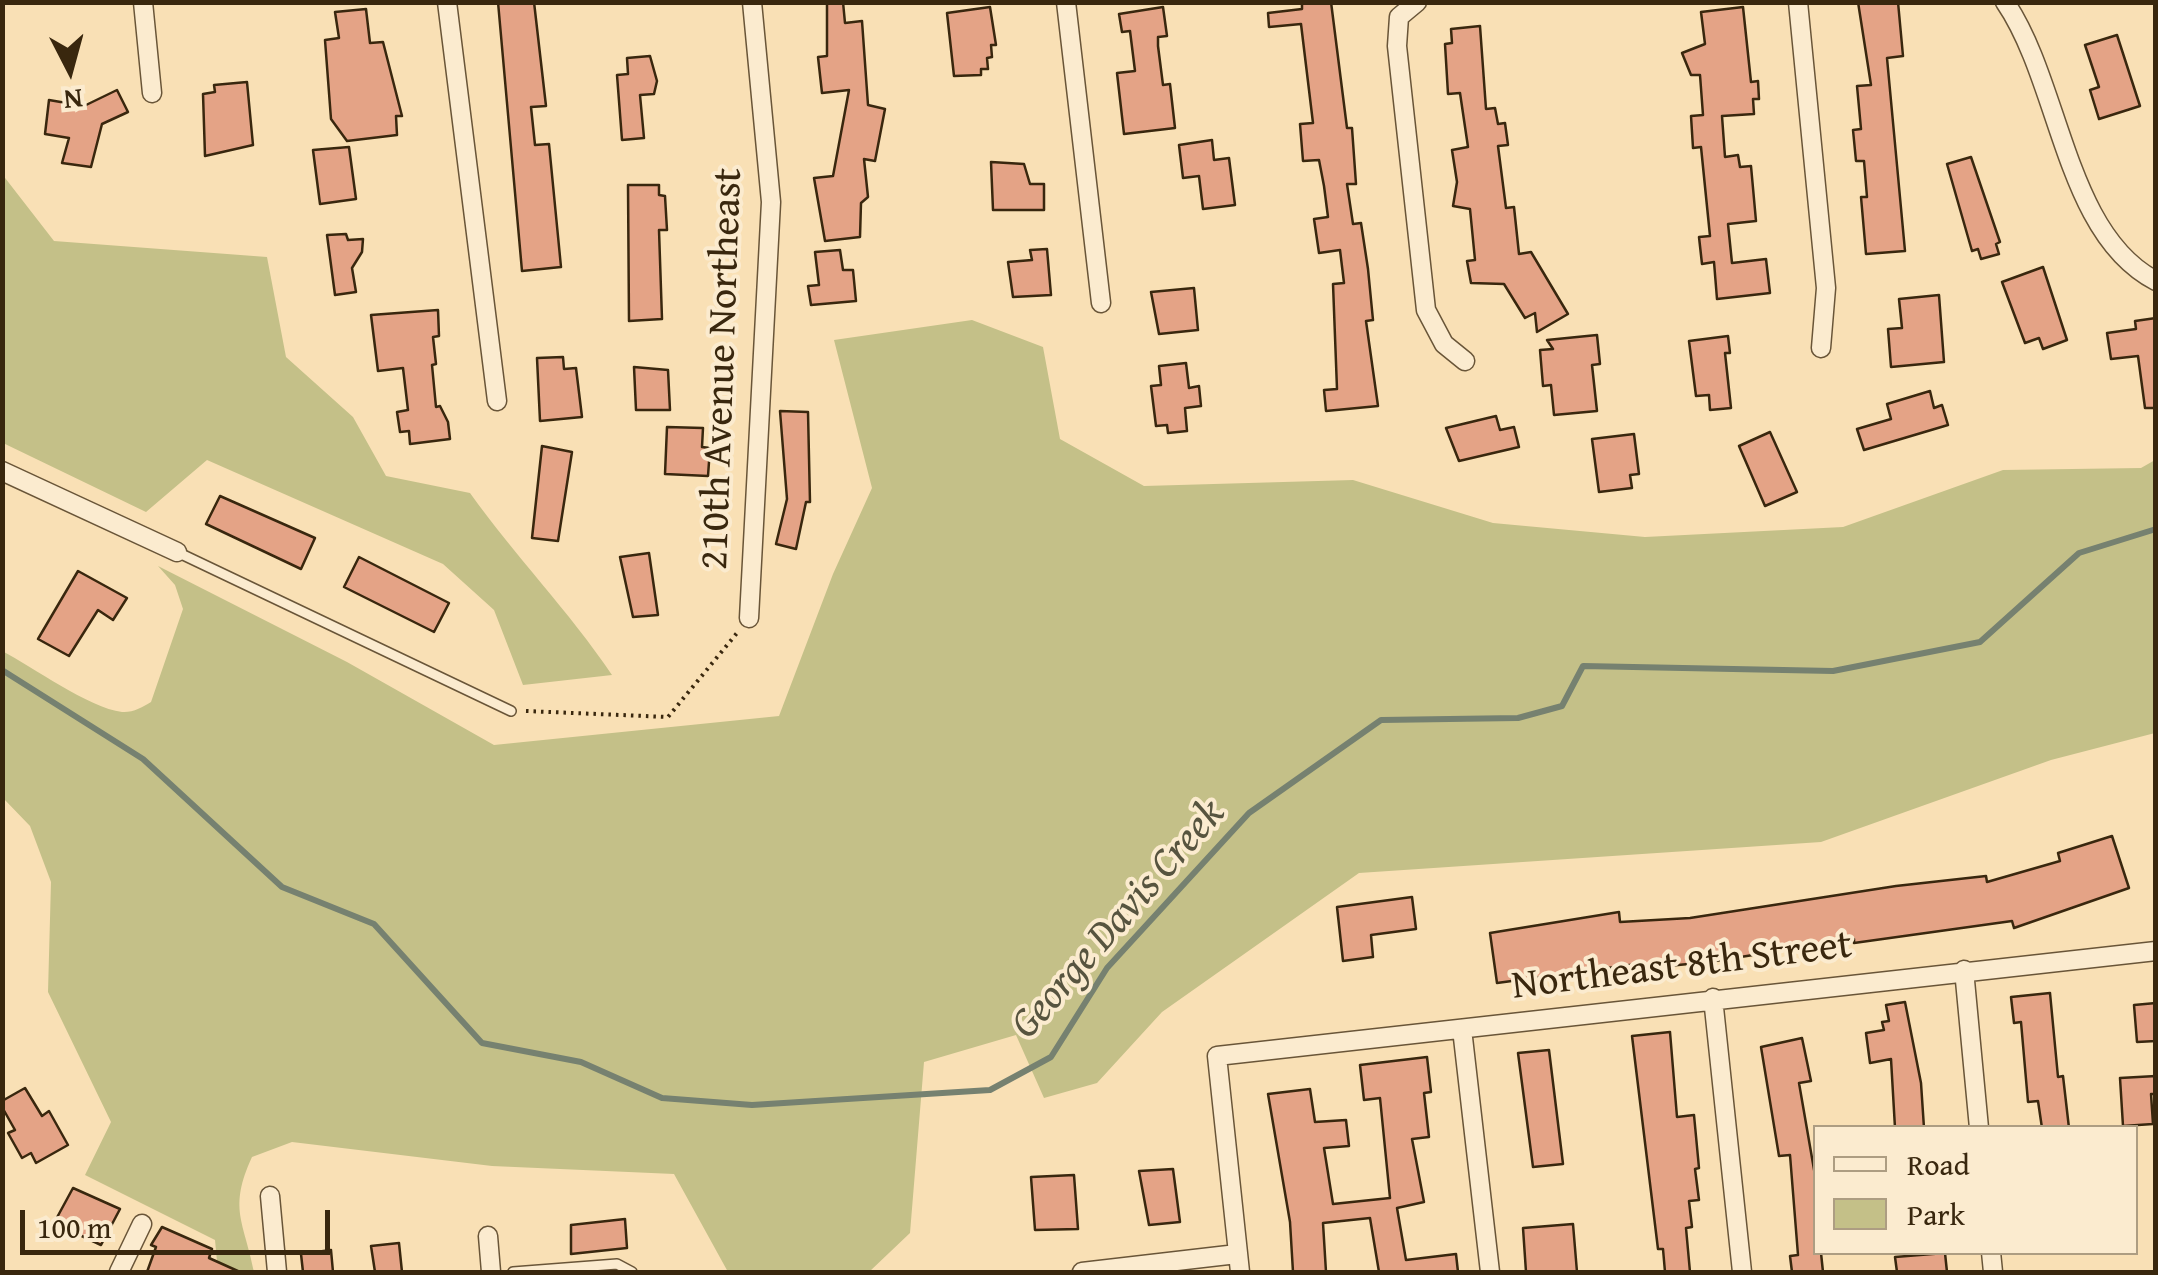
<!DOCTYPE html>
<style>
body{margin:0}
#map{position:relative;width:2158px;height:1275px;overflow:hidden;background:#f9e0b5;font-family:"Gentium Book Plus",serif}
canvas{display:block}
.frame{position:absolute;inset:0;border:5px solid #39270e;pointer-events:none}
.legend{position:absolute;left:1813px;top:1125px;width:325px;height:130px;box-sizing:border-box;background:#fbebcf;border:2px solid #ad9d82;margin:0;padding:12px 18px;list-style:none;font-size:30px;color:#39270e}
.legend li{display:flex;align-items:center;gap:20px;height:50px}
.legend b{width:50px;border:2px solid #ad9d82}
.north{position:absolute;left:20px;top:20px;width:100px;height:100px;-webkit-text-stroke:8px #fbebcf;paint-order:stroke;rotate:174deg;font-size:28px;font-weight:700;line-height:40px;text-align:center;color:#39270e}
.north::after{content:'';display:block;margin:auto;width:35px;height:45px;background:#39270e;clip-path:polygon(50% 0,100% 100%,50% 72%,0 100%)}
.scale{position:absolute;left:20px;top:1210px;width:310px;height:45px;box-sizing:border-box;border:5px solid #39270e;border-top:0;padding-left:12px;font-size:30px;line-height:35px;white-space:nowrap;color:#39270e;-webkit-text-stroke:8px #fbebcf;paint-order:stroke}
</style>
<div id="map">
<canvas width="2158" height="1275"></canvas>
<div class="frame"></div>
<ul class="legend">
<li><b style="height:12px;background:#fbebcf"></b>Road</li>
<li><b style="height:28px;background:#c4c088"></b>Park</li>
</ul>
<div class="north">N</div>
<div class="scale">100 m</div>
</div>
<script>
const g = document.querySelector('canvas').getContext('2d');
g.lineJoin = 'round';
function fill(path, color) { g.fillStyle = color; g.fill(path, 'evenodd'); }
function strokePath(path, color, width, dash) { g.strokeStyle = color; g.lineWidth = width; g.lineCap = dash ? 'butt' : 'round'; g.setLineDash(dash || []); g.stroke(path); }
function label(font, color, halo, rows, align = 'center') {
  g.font = font + ' "Gentium Book Plus",serif'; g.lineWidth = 8; g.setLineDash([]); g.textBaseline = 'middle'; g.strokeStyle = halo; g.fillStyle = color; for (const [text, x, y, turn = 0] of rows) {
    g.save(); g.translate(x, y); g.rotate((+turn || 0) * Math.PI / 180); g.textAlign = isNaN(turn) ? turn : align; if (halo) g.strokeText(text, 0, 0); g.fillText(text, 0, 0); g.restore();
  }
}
const green = new Path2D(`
 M2 174 54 241 267 257 286 357 353 417 386 476 470 493C515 556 569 611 612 675L523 685 494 610 443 564 207 460 146 512 3 443Z
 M972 320 1043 347 1060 439 1144 486 1353 480 1493 523 1645 537 1843 527 2003 470 2141 468 2155 460V733L2051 760 1821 842 1359 873 1162 1012 1097 1083 1044 1098 1016 1035 924 1062 910 1233 869 1272H728L674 1174 492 1166 292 1142 252 1157C228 1209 244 1221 254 1272H218L215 1240 85 1175 111 1122 48 992 51 882 30 826 3 798 2 651C33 667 89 708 122 712 132 713 143 707 151 702L183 609 175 585 158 566 347 662 494 745 779 716 833 574 872 488 834 340Z`);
const stream = new Path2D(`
 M2 670 143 759 282 887 374 924 482 1043 581 1062 662 1098 752 1105 990 1090 1051 1057 1107 968 1249 813 1381 720 1518 718 1562 706 1583 666 1833 671 1980 642 2079 553 2156 529`);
const building = new Path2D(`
 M498 2H534L546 106 531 107 535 145 549 144 561 267 522 271Z
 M827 2H843L845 23 862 21 868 105 885 109 875 161 864 159 868 197 861 203 860 237 825 241 814 178 833 176 849 90 822 93 818 57 827 56Z
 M1302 2H1331L1347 128H1352L1356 184H1347L1353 224 1361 223 1368 269 1373 320 1366 321 1378 406 1326 411 1324 390 1337 389 1333 284 1344 283 1340 250 1319 253 1314 219 1328 217 1324 186 1319 160 1303 161 1300 124 1313 123 1301 24 1269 27 1268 13 1302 9Z
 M1858 2H1898L1903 56 1887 58 1905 251 1866 254 1861 197H1867L1864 161H1856L1853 130 1861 129 1857 86 1871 85Z
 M990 7 996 45H991L992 57 987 58 988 69H981V75L954 76 947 13Z
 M1163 7 1167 36 1158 37V46L1163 85 1170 84 1175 128 1124 134 1117 73 1135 71 1130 31 1122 32 1119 14Z
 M1743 7 1751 82 1758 81 1759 99H1753L1754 114 1722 116 1725 157 1738 155 1740 167 1751 166 1756 221 1728 224 1732 263 1766 259 1770 293 1717 299 1714 262 1702 264 1699 237 1710 236 1701 147 1693 148 1691 116 1703 115 1700 75H1691L1682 53 1705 44 1701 12Z
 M366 9 370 43 383 42 402 116H396L397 135 347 141 331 119 325 40 339 38 335 12Z
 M1480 26 1486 109 1495 108 1498 124 1505 123 1508 145 1498 146 1506 208 1514 207 1519 254 1531 252 1568 314 1537 332 1535 313 1525 318 1504 284 1471 283 1467 261 1475 260 1470 209 1453 206 1457 182 1452 150 1468 147 1460 93 1448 94 1445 44 1452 43 1451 29Z
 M2117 35 2140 106 2099 119 2090 90 2099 87 2085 45Z
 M650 56 657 81 654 94 640 95 644 138 622 140 617 75 628 74 627 58Z
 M247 82 253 145 205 156 203 94 215 92 214 85Z
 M117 90 128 112 102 124 91 167 62 163 69 138 45 134 49 100 84 106Z
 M1212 140 1214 160 1229 158 1235 205 1203 209 1199 176 1183 178 1179 145Z
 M349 147 356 199 320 204 313 150Z
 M1971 157 2000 242 1996 244 1999 254 1981 259 1978 249 1972 251 1947 164Z
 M991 162 1024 164 1030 184H1044V210H993Z
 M628 185H659V195L665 196 667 230H659L662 319 629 321Z
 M346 234 348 240 363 239 362 252 352 268 356 292 335 295 327 235Z
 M1047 249 1051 295 1013 297 1008 262 1032 260 1030 250Z
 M840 250 843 270H853L856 301 811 305 808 286 819 285 815 252Z
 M2043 267 2067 340 2043 349 2039 338 2025 343 2002 282Z
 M1194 288 1198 330 1159 334 1151 292Z
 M1939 295 1944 362 1891 367 1888 329 1902 328 1899 299Z
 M438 310 439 336 433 337 436 364 432 365 436 407 440 406 448 422 450 439 410 444 409 431 400 432 397 412 408 410 403 368 378 371 371 315Z
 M2156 318V408H2145L2138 356 2111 359 2107 333 2136 329 2135 321Z
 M1597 335 1600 364 1592 365 1597 411 1554 415 1551 385 1543 386 1540 350 1553 349 1547 340Z
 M1728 336 1730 353H1725L1731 408 1710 410 1709 395 1696 396 1689 341Z
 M563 357 564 369 576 368 582 417 540 421 537 358Z
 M1186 363 1189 388 1199 386 1201 406 1185 408 1187 431 1168 433 1167 425 1156 426 1151 386 1161 385 1159 366Z
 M634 367 668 370 670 410H636Z
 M1930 391 1934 408 1942 405 1948 425 1864 450 1857 429 1891 419 1887 404Z
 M780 411 808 412 810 502H806L796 549 776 544 787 499Z
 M1496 416 1500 430 1514 427 1519 447 1459 461 1446 428Z
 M667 427 703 428 702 447 710 448 708 476 665 474Z
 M1770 432 1797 492 1765 506 1739 446Z
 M1634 434 1639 474 1630 475 1632 488 1599 492 1592 439Z
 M542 446 572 452 558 541 532 538Z
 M220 496 315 538 301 569 206 524Z
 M649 553 658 615 633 617 620 557Z
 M359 557 449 603 434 632 344 587Z
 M78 571 127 598 113 620 98 610 69 656 38 639Z
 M2112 836 2129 888 2014 928 2012 921 1854 943V939L1709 962 1637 969V964L1497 983 1490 933 1619 912 1620 922 1690 918 1896 886 1986 876 1987 882 2060 861 2058 853Z
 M1412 897 1416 929 1371 935 1373 957 1343 961 1337 907Z
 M2050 993 2058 1077 2063 1076 2069 1128H2042L2038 1101 2028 1102 2021 1022 2014 1023 2011 997Z
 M1905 1002 1921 1083 1924 1128H1895L1891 1059 1870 1063 1866 1033 1884 1030 1882 1022 1889 1021 1886 1005Z
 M2156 1003V1041L2137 1042 2134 1005Z
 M1670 1032 1677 1117 1694 1115 1699 1168 1695 1169 1699 1200 1689 1201 1692 1227 1686 1228 1690 1272H1665L1663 1249H1658L1632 1036Z
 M1802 1038 1811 1081 1799 1083 1816 1181V1253H1821L1823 1272H1792L1790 1256 1798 1255 1790 1155 1779 1156 1761 1047Z
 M1549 1050 1563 1164 1533 1167 1518 1053Z
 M1427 1057 1431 1092 1424 1093 1429 1137 1412 1139 1424 1202 1397 1208 1406 1260 1456 1254 1458 1272H1379L1370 1218 1323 1223 1326 1272H1293L1290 1222 1268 1094 1310 1089 1315 1122 1346 1120 1349 1146 1324 1148 1333 1204 1390 1198 1380 1098 1364 1100 1360 1065Z
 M2156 1076V1094H2151L2153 1124 2123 1126 2120 1078Z
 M25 1088 42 1116 49 1111 68 1145 36 1163 31 1153 22 1158 8 1133 15 1130 2 1107V1101Z
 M1173 1169 1180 1222 1149 1225 1139 1171Z
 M1074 1175 1078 1229 1035 1230 1031 1177Z
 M73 1188 120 1209 101 1245 54 1223Z
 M625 1219 627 1248 571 1254V1225Z
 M1573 1224 1577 1272H1526L1523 1228Z
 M162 1227 212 1249 209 1258 240 1272H147L156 1247 151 1245Z
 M399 1243 402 1272H375L371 1246Z
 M331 1250 333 1272H303L301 1254Z
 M1945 1253 1947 1272H1897L1895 1257Z`);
const path = new Path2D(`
 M526 711 668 717 737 633`);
const lane = new Path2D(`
 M177 552 511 711
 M513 1272 617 1264 632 1272`);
const street = new Path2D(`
 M143 2 152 93
 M447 2 497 401
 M1066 2 1101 303
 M1417 2 1399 17 1397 46 1426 310 1444 344 1465 361
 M1798 2 1826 288 1821 348
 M2005 2C2061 84 2065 234 2156 281
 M2 471 177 552
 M749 618 771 202 752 2
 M1964 970 1979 1128
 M1713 998 1742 1272
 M1462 1029 1490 1272
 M270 1196 277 1272
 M488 1236 491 1272
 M1991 1252 1993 1272
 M119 1272 142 1224
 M1082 1272 1237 1254
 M1240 1272 1217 1056 2156 951`);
const streetNames = [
 ["210th Avenue Northeast",723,369,-88],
 ["Northeast 8th Street",1682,967,-7]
];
const waterNames = [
 ["George Davis Creek",1119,920,-49]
];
fill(green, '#c4c088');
strokePath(stream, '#768170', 6);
fill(building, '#e4a386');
strokePath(building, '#39270e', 2.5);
strokePath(lane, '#695538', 12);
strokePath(street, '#695538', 21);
strokePath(path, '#39270e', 4, [2.5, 5]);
strokePath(lane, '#fbebcf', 9);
strokePath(street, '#fbebcf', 18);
label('40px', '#39270e', '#fbebcf', streetNames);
label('italic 42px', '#57543f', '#fbebcf', waterNames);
</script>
